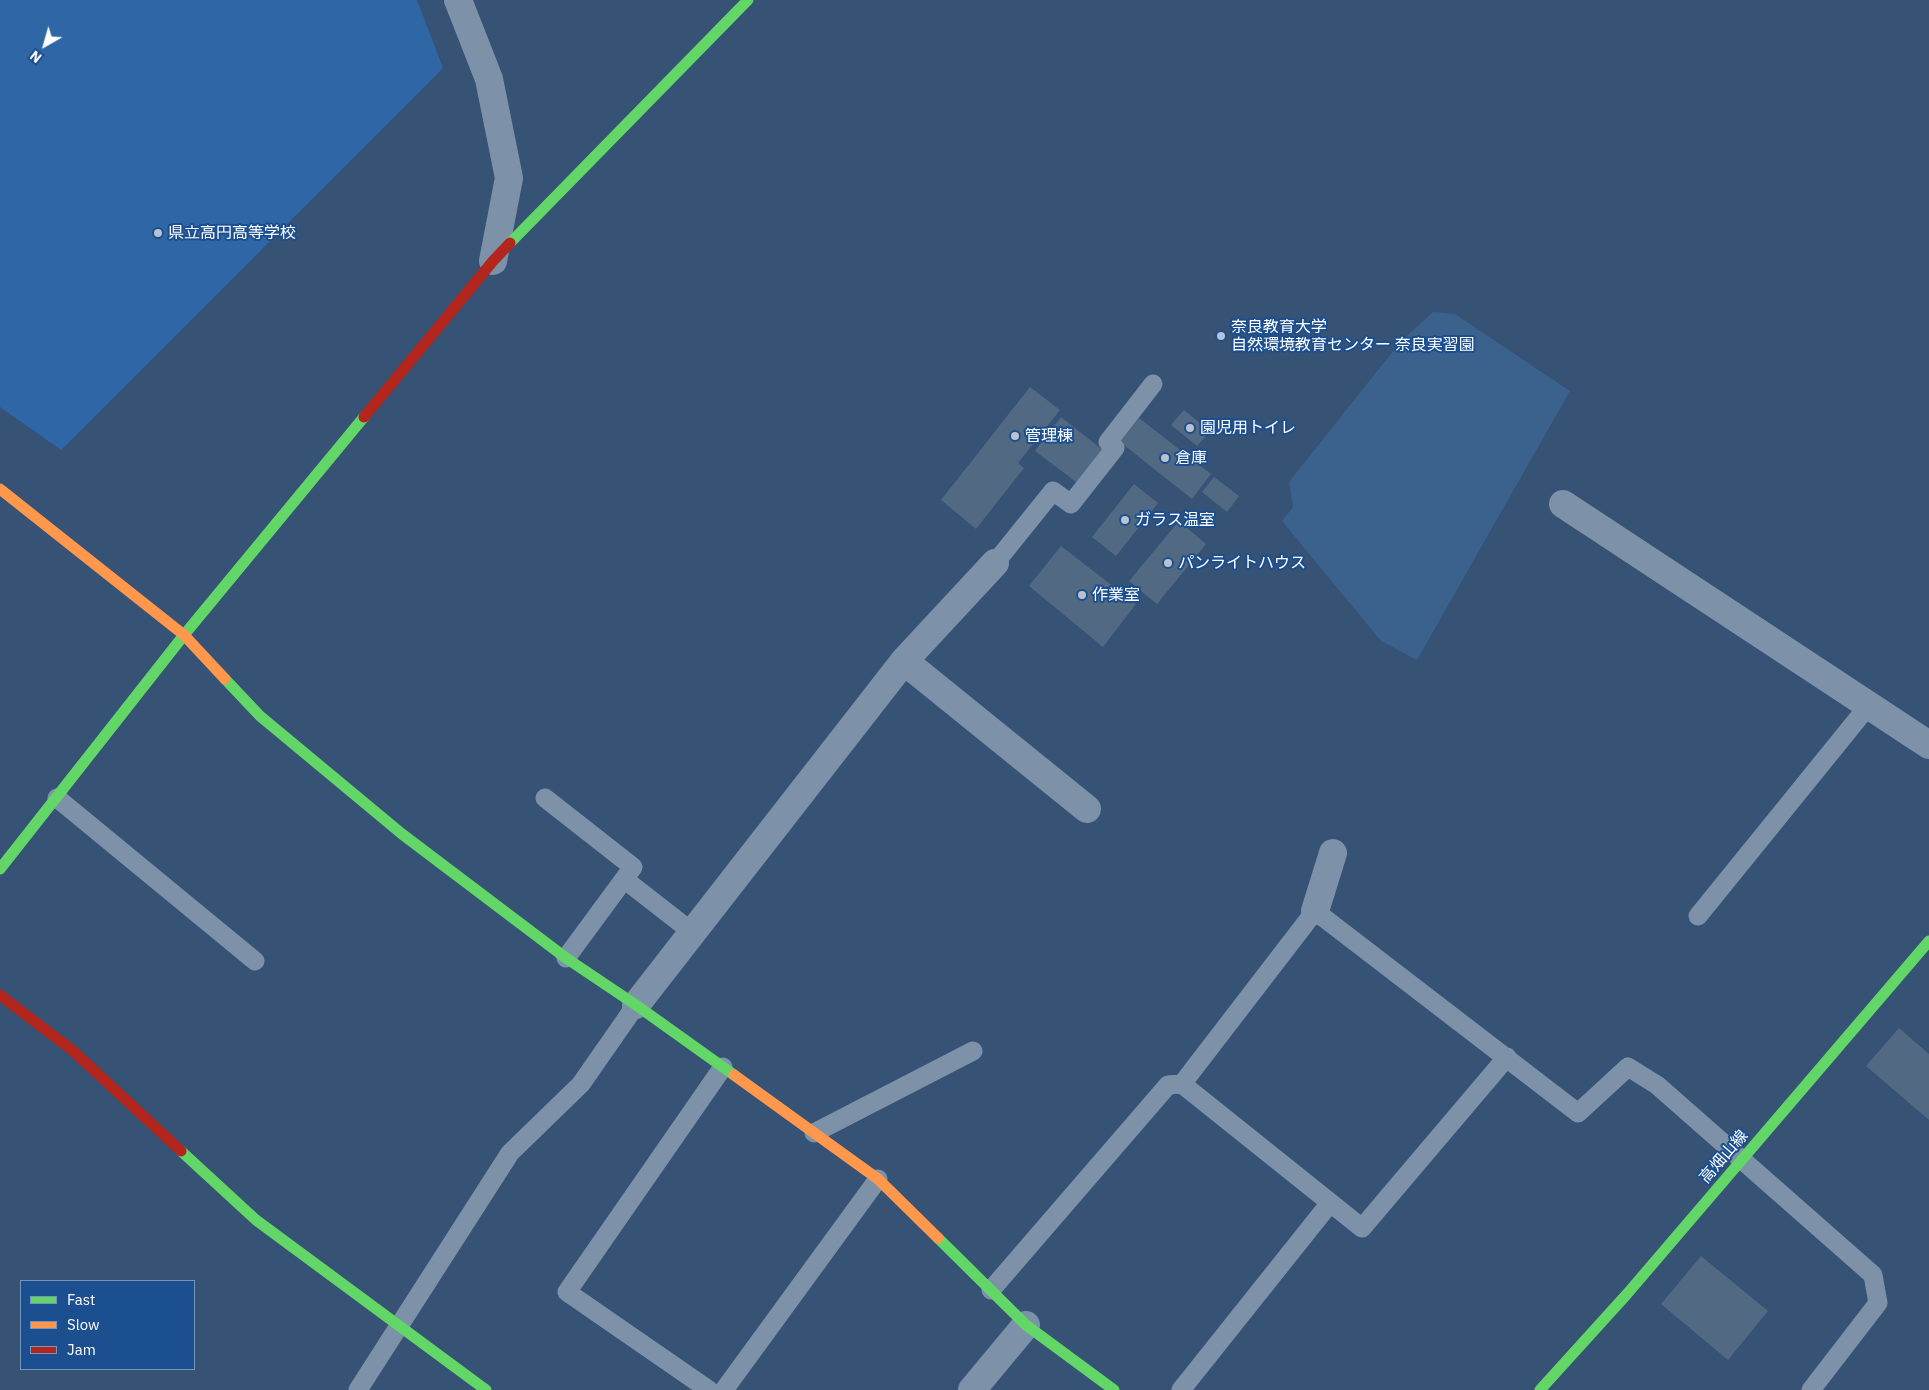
<!DOCTYPE html>
<meta charset="utf-8">
<style>
body{margin:0}
#map{position:relative;width:1929px;height:1390px;overflow:hidden;background:#365274;font-family:"IBM Plex Sans",sans-serif}
canvas{display:block}
.legend{position:absolute;left:20px;top:1280px;width:175px;height:90px;box-sizing:border-box;background:#1b4f8f;border:1px solid #7695bc;margin:0;padding:6px 9px;list-style:none;font-size:15px;color:#fff}
.legend li{display:flex;align-items:center;gap:10px;height:25px}
.legend b{width:25px;border:1px solid #7695bc}
.north{position:absolute;left:20px;top:20px;width:50px;height:50px;-webkit-text-stroke:4px #1b4f8f;paint-order:stroke;rotate:218deg;font-size:14px;font-weight:700;line-height:20px;text-align:center;color:#fff}
.north::after{content:'';display:block;margin:auto;width:18px;height:22px;background:#fff;clip-path:polygon(50% 0,100% 100%,50% 72%,0 100%)}
</style>
<div id="map">
<canvas width="1929" height="1390"></canvas>
<ul class="legend">
<li><b style="height:6px;background:#63d668"></b>Fast</li>
<li><b style="height:6px;background:#ff974d"></b>Slow</li>
<li><b style="height:6px;background:#b3261e"></b>Jam</li>
</ul>
<div class="north">N</div>
</div>
<script>
const g = document.querySelector('canvas').getContext('2d');
g.lineJoin = 'round';
function fill(path, color) { g.fillStyle = color; g.fill(path, 'evenodd'); }
function strokePath(path, color, width, dash) { g.strokeStyle = color; g.lineWidth = width; g.lineCap = dash ? 'butt' : 'round'; g.setLineDash(dash || []); g.stroke(path); }
function label(font, color, halo, rows, align = 'center') {
  g.font = font + ' "IBM Plex Sans","Noto Sans JP",sans-serif'; g.lineWidth = 4; g.setLineDash([]); g.textBaseline = 'middle'; g.strokeStyle = halo; g.fillStyle = color; for (const [text, x, y, turn = 0] of rows) {
    g.save(); g.translate(x, y); g.rotate((+turn || 0) * Math.PI / 180); g.textAlign = isNaN(turn) ? turn : align; if (halo) g.strokeText(text, 0, 0); g.fillText(text, 0, 0); g.restore();
  }
}
const green = new Path2D(`
 M0 0H417L443 68 61 450 0 407Z`);
const water = new Path2D(`
 M1433 312 1455 314 1570 391 1417 660 1381 641 1282 521 1293 507 1289 482 1401 341Z`);
const building = new Path2D(`
 M1030 387 1060 410 1018 463 1024 468 976 529 941 500Z
 M1184 410 1210 431 1197 446 1171 425Z
 M1061 417 1104 451 1079 484 1035 451Z
 M1139 418 1211 474 1192 499 1120 442Z
 M1214 477 1239 496 1227 512 1202 492Z
 M1134 484 1158 503 1116 556 1092 537Z
 M1179 521 1206 544 1157 604 1129 581Z
 M1061 546 1136 604 1103 647 1029 586Z
 M1899 1028 1929 1054V1120L1866 1066Z
 M1701 1256 1768 1311 1728 1360 1661 1304Z`);
const lane = new Path2D(`
 M995 563 1053 491 1071 504 1115 448 1108 442 1153 384
 M57 798 255 961
 M545 798 633 867 566 958
 M624 879 692 932
 M1698 916 1869 705
 M1182 1084 1315 911 1578 1113 1628 1067 1657 1085 1873 1275 1878 1303 1811 1390
 M814 1133 973 1051
 M991 1290 1168 1085 1182 1084 1362 1228 1507 1057
 M358 1390 510 1153 581 1084 636 1005
 M709 1390 567 1292 723 1067
 M724 1390 878 1179
 M1181 1390 1330 1203`);
const street = new Path2D(`
 M458 0 489 79 509 178 493 261
 M1563 504 1929 745
 M904 661 1087 809
 M1315 911 1333 853
 M636 1005 904 661 995 563
 M972 1390 1026 1325`);
const fast = new Path2D(`
 M510 243 748 0
 M225 679 260 716 402 834 566 958 636 1005 734 1075
 M0 869 184 635 364 417
 M181 1151 256 1220 486 1390
 M938 1238 1026 1325 1114 1390
 M1540 1390 1627 1294 1929 941`);
const slow = new Path2D(`
 M0 489 184 635 225 679
 M734 1075 878 1179 938 1238`);
const jam = new Path2D(`
 M364 417 493 261 510 243
 M0 995 72 1050 181 1151`);
const markers = [
 [158,233,5,"#b9c2ce"],
 [1221,336,5,"#b9c2ce"],
 [1190,428,5,"#b9c2ce"],
 [1015,436,5,"#b9c2ce"],
 [1165,458,5,"#b9c2ce"],
 [1125,520,5,"#b9c2ce"],
 [1168,563,5,"#b9c2ce"],
 [1082,595,5,"#b9c2ce"]
];
const poiNames = [
 ["県立高円高等学校",168,233],
 ["奈良教育大学",1231,327],
 ["自然環境教育センター 奈良実習園",1231,345],
 ["園児用トイレ",1200,428],
 ["管理棟",1025,436],
 ["倉庫",1175,458],
 ["ガラス温室",1135,520],
 ["パンライトハウス",1178,563],
 ["作業室",1092,595]
];
const streetNames = [
 ["高畑山線",1724,1157,-49]
];
fill(green, '#2f66a5');
fill(water, '#3b618d');
fill(building, '#526984');
strokePath(lane, '#7d92a8', 19);
strokePath(street, '#7d92a8', 28);
strokePath(fast, '#63d668', 11);
strokePath(slow, '#ff974d', 11);
strokePath(jam, '#b3261e', 11);
for (const [x, y, r, color] of markers) { const dot = new Path2D(); dot.arc(x, y, r, 0, 2 * Math.PI); g.fillStyle = color; g.fill(dot); strokePath(dot, '#1b4f8f', 2); }
label('16px', '#fff', '#1b4f8f', poiNames, 'left');
label('16px', '#fff', '#1b4f8f', streetNames);
</script>
